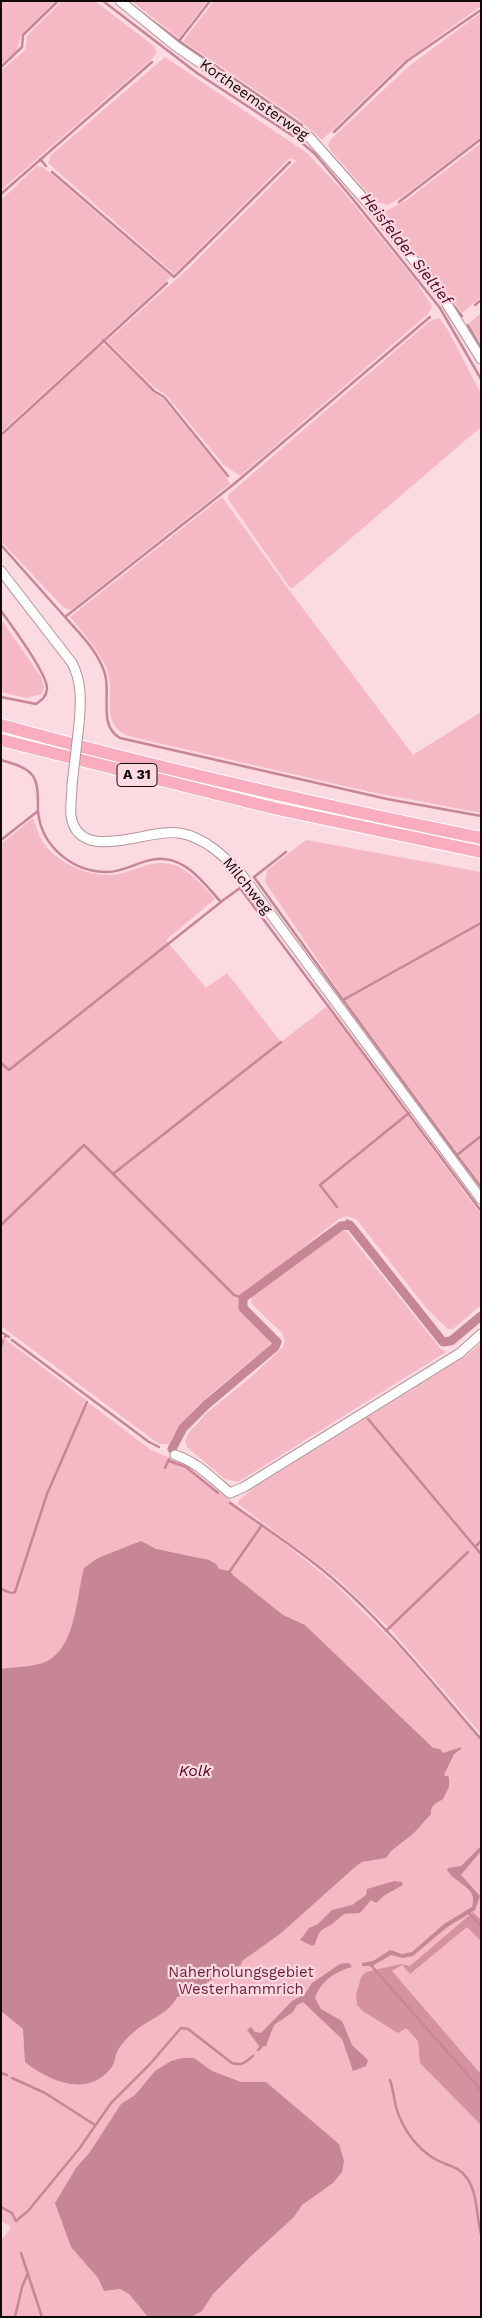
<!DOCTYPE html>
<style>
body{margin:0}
#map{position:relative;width:482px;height:2318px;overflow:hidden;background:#fcdae1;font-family:"Work Sans",sans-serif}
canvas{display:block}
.frame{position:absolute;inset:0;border:2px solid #12080a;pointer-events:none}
</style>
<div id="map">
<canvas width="482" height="2318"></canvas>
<div class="frame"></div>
</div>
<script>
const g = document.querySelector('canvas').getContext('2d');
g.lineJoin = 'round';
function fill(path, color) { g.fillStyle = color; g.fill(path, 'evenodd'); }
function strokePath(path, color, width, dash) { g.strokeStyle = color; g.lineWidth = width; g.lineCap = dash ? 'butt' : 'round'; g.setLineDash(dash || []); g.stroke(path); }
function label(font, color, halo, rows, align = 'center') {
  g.font = font + ' "Work Sans",sans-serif'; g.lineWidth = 4.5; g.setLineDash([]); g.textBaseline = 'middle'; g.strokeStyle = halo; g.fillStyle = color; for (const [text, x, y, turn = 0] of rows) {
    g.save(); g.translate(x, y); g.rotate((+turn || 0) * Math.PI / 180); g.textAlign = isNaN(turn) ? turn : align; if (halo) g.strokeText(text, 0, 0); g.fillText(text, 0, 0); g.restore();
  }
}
const green = new Path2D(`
 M1 1H55L21 35 17 50 1 64Z
 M62 1H95L154 46 157 52 152 59 1 190V71L25 50 27 36Z
 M131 1H207L179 38Z
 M214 1H481V6L403 62 322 140 297 118 183 41Z
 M481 13V137L402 197 388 205 376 202 330 150 328 145 330 140 409 66Z
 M165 57 307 153 342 190 415 280 432 306 428 314 240 476 224 465 166 395 154 387 107 341 190 267 296 161 290 158 174 274 48 163 51 155Z
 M481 143V297L462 313 384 212 407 200Z
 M37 166 43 167 171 277 1 432V200Z
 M481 313V344L469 323Z
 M439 318 448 330 481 394V427L293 588H290L228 499 229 494 430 321Z
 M101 345H105L153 392 163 399 224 473 230 484 71 610 64 608 1 541V437Z
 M222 497 289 590 413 755 481 712V813L366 791 128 736C98 723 117 691 106 667 96 648 84 633 70 617Z
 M1 619 41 677 44 687 42 694 26 698 1 692Z
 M33 818C36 825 38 833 41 839 54 863 92 879 118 874 139 870 154 857 177 866 191 872 205 888 215 899L166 940 206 988 227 973 281 1042 326 1007 340 1023 481 1215V1305L453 1329H448L427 1309 357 1220 347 1216 339 1219 241 1296V1309L270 1338V1345C238 1373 188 1406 169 1444H159L1 1326V844Z
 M306 840 481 872V1184L346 1002 265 882 267 870Z
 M340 1231H346L440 1348 446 1352 249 1475 238 1482 225 1479 187 1447 185 1441 189 1432 208 1412 252 1376 283 1347 285 1341 282 1333 251 1303 252 1297Z
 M1 1336 86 1400 85 1403 87 1405 89 1403 151 1450 186 1465 334 1583 399 1647 481 1740V2317H1V2241L11 2227 1 2221V1590L11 1595 13 1589 8 1592 1 1588Z
 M481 1343V1734L392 1631 338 1579 238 1504 239 1500 255 1487 466 1356Z`);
const forest = new Path2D(`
 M473 1912 481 1920V1941L467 1927 410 1974 402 1965 392 1971 479 2072 481 2070V2125L420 2063 418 2041 406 2028 398 2033 364 2012 357 2005 356 1995 361 1977 366 1972 401 1964 410 1966Z`);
const water = new Path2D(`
 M141 1541 156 1549 209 1560 216 1564 219 1569 230 1571 234 1576 283 1615 305 1625 433 1748 440 1749 443 1753 461 1747V1749L454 1754 444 1775 449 1777V1787L443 1799C437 1803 430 1805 431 1814L414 1833 391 1851 386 1858 362 1862 355 1867 280 1934 242 1961 241 1965 209 1981 193 1993 177 1997C168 2015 148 2019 134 2032 128 2037 120 2045 117 2052 115 2057 115 2062 112 2067 89 2098 50 2082 25 2062L23 2029 1 2011V1669C14 1667 31 1667 43 1663 76 1651 76 1598 84 1568L98 1558Z
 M481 1846V1851L461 1875 480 1896 475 1910 446 1928 413 1956 403 1958 391 1955 372 1966H362V1963L373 1961 390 1950 402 1954 412 1952 444 1924 472 1907C479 1887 455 1884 447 1870L448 1868 461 1866Z
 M394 1881 402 1882 403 1885 385 1895 376 1903 371 1900 360 1913 344 1914 331 1925 323 1929 319 1933 315 1944 312 1946 300 1940 309 1928 318 1924 332 1910 352 1905 366 1895 367 1889Z
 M349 1963 352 1967C336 1971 320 1982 315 1998L321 2009 342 2021 352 2045 368 2060 366 2066 353 2071 342 2039 303 2002 297 2005 293 2012 274 2025 266 2046 260 2047 247 2030 251 2027 255 2032 261 2033 292 2001 305 1994 312 1983 340 1964Z
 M182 2058H194L212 2071 241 2082H266L339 2144 344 2161 342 2172 333 2183 302 2205 294 2217 250 2257 213 2294 202 2311 191 2317H148L129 2294 120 2289 104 2291 98 2278 71 2247 55 2203 76 2168 90 2152 121 2104 135 2095 155 2071 171 2061Z`);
const stream = new Path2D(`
 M103 1 197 73 293 136
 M130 4 179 41 302 125
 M179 41 210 1
 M1 67 22 47 23 35 58 1
 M310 132 381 211 397 233
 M334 132 407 61 481 10
 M301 142 315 154 352 198 440 308 481 379
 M40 159 46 166
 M52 172 174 277 290 162
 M1 194 152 62
 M399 202 481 139
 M449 300 462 316
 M475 305 481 300
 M468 325 481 348
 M103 340 154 391 164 397 228 476
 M1 435 167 283
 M1 545 65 617 234 484 430 317
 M1 611C11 625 48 674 47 689 46 697 42 700 36 704L1 697
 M65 617C80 634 98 651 105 674 111 694 98 726 120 738L387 799 481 816
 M1 760C37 770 38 776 38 811L1 840
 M286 852 254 877 343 1000 481 923
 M222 901 240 888 481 1211
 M343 1000 457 1155 481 1136
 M1 1063 9 1070 221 902C205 885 189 861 164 859 145 857 128 871 109 872 74 873 41 847 38 811
 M457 1155 481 1187
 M113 1174 281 1042
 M337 1207 320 1185 409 1113
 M347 1220 350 1225
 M1 1225 84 1145 234 1295 243 1298
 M1 1332 6 1335
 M5 1337 6 1335 9 1337
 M12 1340 149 1442 159 1447
 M1 1346 3 1341
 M368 1419 481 1554
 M170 1448 172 1450
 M169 1461 186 1467 218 1493
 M165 1468 169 1459
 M230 1503C264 1527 299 1550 331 1577 387 1625 433 1684 481 1739
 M475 1547 481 1541
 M230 1571 262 1525
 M1 1589 11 1593 15 1592 47 1494 87 1402
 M386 1631 468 1552
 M469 1913 481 1926
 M370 1964 481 2090
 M258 2050 261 2047
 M1 2073 7 2075
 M12 2078 45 2093 95 2125
 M390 2080C393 2089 394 2098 396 2107 402 2128 416 2148 435 2159 447 2166 459 2166 467 2178 478 2194 476 2216 481 2234
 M1 2207 12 2213 16 2221 28 2211 79 2149 111 2103 150 2064 181 2028 188 2029 232 2063C242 2066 246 2062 253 2056
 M21 2253 42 2317
 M15 2317 22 2287 27 2275`);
const canal = new Path2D(`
 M172 1449 183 1428 206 1405 275 1347 277 1342 243 1308V1298L341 1226 350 1225 443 1342 451 1341 481 1316`);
const minor = new Path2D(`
 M120 1 177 47 310 138 373 209 440 293 481 359
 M1 571 72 663C82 682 81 702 79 724
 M72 785C72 795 70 806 71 816 79 865 148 828 179 833 205 837 225 857 242 875L481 1199
 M175 1455C197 1462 212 1478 230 1493L244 1487 460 1353 481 1334`);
const highway = new Path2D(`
 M1 725C160 769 320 805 481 838
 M1 740 273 808 481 852`);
const minorBridge = new Path2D(`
 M72 785 79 724`);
const shields = [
 [137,775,40]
];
const shieldNames = [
 ["A 31",137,775]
];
const streetNames = [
 ["Kortheemsterweg",254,100,35],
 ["Milchweg",247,886,51]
];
const parkNames = [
 ["Naherholungsgebiet",241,1973],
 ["Westerhammrich",241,1990]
];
const waterNames = [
 ["Heisfelder Sieltief",406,249,52],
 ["Kolk",195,1771]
];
fill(green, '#f5b9c6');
fill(forest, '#d492a1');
fill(water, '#c78695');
strokePath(stream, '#c78695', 2.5);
strokePath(canal, '#c78695', 9);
strokePath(minor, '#b4949b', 11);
strokePath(highway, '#fff', 14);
strokePath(minor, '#fff', 9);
strokePath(highway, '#f9adbe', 12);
strokePath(minorBridge, '#b4949b', 11, []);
strokePath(minorBridge, '#fff', 9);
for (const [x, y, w] of shields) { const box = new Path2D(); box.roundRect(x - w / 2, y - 11.5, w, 23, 4); g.fillStyle = '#fcdae1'; g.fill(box); strokePath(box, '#12080a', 1); }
label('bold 14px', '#12080a', null, shieldNames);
label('15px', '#12080a', '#fcdae1', streetNames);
label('15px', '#73243d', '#fcdae1', parkNames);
label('italic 16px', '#580827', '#fcdae1', waterNames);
</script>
